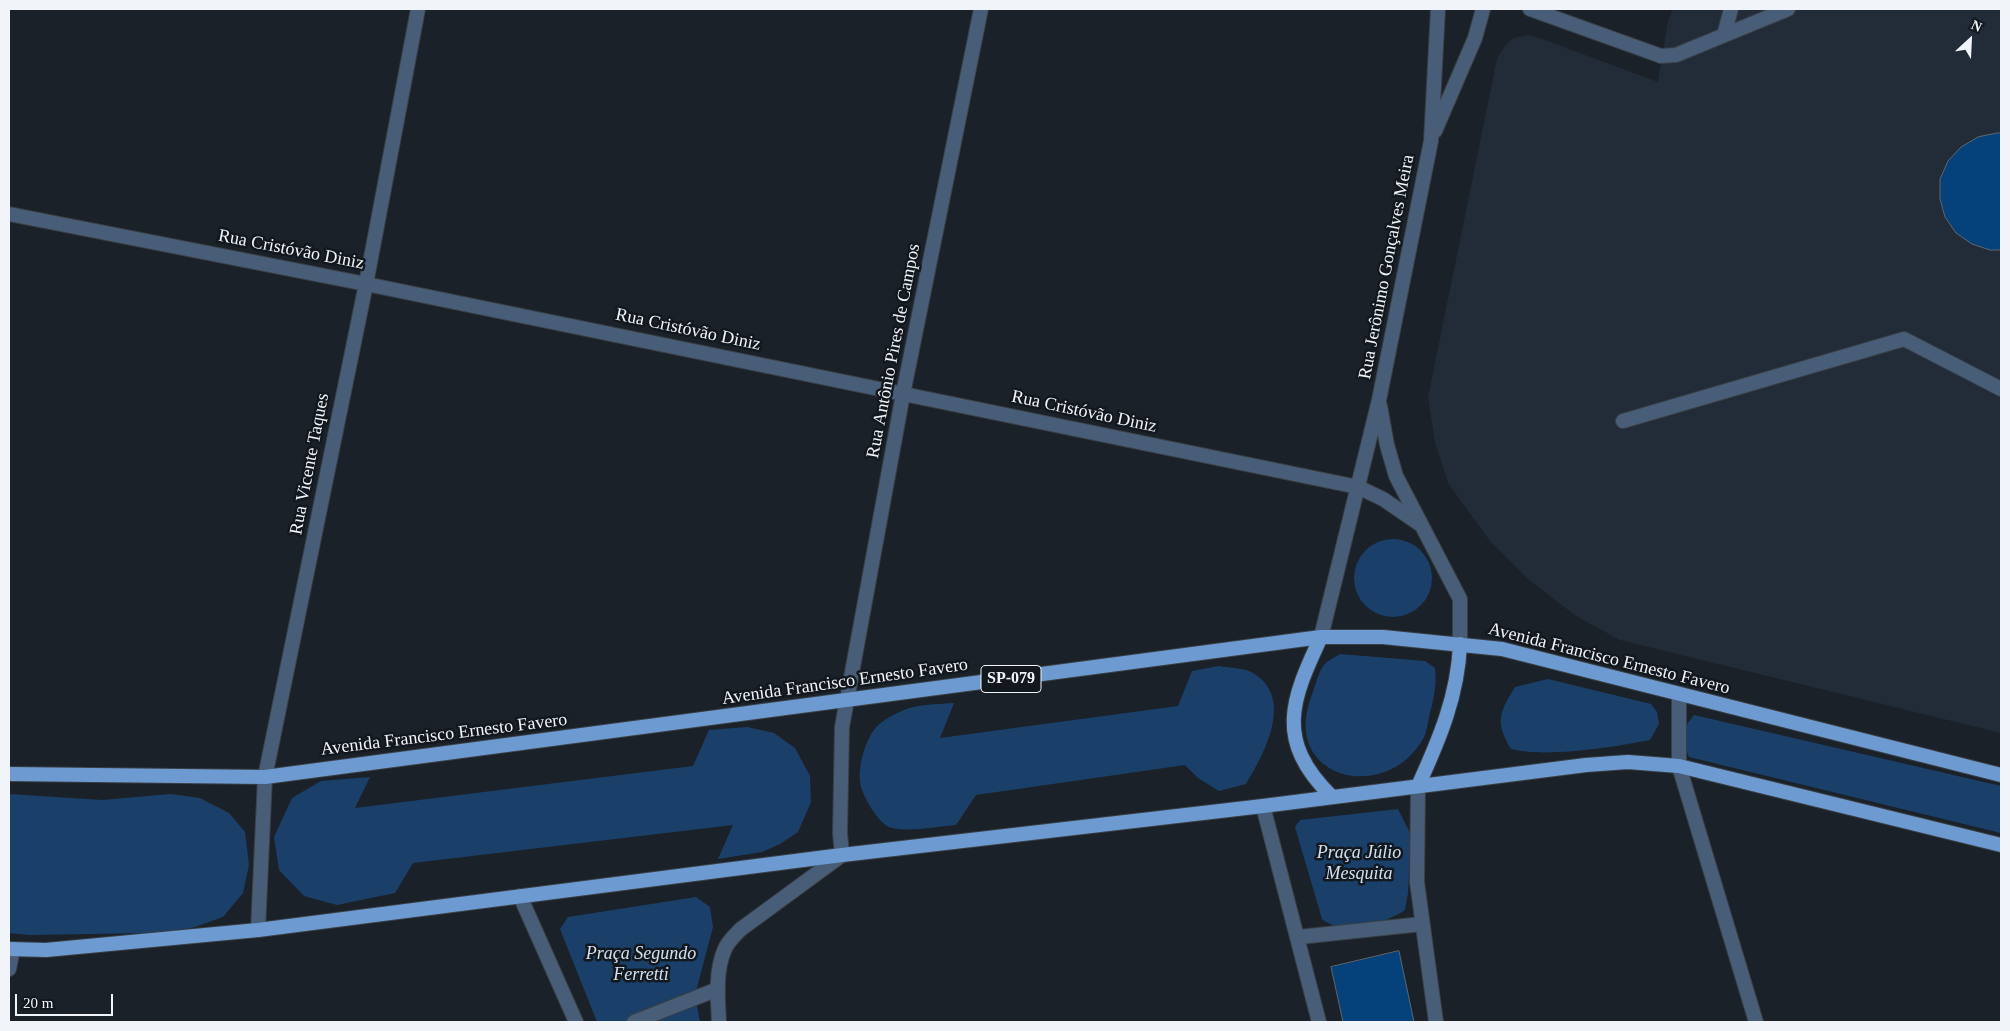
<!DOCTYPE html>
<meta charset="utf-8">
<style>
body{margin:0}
#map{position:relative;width:2010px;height:1031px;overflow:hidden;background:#1b2128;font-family:Georgia,serif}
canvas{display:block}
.frame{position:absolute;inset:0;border:10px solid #f1f5fa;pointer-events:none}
.north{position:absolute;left:1945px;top:15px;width:50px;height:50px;-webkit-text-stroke:4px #12181e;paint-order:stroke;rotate:25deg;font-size:14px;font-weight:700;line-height:20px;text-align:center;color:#f1f5fa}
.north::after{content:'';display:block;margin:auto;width:18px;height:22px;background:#f1f5fa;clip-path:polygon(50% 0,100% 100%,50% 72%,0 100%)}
.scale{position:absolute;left:15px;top:994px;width:98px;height:22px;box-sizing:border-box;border:2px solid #f1f5fa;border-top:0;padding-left:6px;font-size:15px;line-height:18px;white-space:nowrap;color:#f1f5fa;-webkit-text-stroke:4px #12181e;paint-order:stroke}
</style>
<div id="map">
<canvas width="2010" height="1031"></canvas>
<div class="frame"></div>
<div class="north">N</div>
<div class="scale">20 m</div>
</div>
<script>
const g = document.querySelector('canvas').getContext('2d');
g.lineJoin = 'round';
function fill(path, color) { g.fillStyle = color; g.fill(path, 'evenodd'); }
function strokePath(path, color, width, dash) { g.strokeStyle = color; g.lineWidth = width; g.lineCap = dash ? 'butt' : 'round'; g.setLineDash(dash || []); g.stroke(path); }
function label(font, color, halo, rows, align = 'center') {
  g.font = font + ' Georgia,serif'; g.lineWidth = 5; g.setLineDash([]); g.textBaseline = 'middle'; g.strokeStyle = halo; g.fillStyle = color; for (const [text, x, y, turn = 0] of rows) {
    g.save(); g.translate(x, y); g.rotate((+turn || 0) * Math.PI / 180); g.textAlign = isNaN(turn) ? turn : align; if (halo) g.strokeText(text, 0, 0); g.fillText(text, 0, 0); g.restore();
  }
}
const built = new Path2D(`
 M1673 9H2001V733L1620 640 1576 616 1528 579 1490 541 1448 483 1435 442 1428 397 1497 59 1505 46 1513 38 1531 35 1658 82 1668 21Z`);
const green = new Path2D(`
 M1354 578a39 39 0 1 1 78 0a39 39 0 1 1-78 0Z
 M1340 654 1425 661 1435 668C1437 684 1434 697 1430 713 1428 721 1427 732 1423 739 1386 804 1281 780 1311 697 1315 688 1318 672 1324 665 1327 661 1335 657 1340 654Z
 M1219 666C1229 668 1245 668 1253 673 1295 698 1264 754 1246 784L1219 791 1198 778 1185 765 976 795 956 825C939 826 902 834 887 826 876 819 861 794 860 781 858 764 867 732 882 722 909 704 922 705 954 703L940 738 1178 706 1192 671Z
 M1548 679 1651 704 1657 712 1659 724 1650 740C1614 747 1546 758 1511 749 1495 722 1499 713 1515 687Z
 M1694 715 2001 786V833L1689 757 1681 738 1687 724Z
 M747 727 774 733 795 748 810 776 811 802 798 832 780 844 762 852 718 859 733 825 413 863 395 893 337 905 304 896 279 870 274 837 292 798 321 781 370 777 355 808 693 766 709 730Z
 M9 794 102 800 171 794 200 798 229 813 245 832 249 865 243 893 223 917 192 928 151 933 29 935 9 933Z
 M1398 809 1411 835 1408 893 1405 910C1384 924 1343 937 1322 919L1295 827 1300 820Z
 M696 897 710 907 713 927 695 995 700 1022H597L560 929 568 917Z`);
const building = new Path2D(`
 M1997 133H2001V250H1990L1972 244 1956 233 1945 217 1940 199V179L1948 161 1961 147 1978 137Z
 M1399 951 1414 1022H1343L1331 967Z`);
const service = new Path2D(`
 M1724 35 1731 9
 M1661 56 1676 55 1788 9
 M1623 421 1904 339 2001 389
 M634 1022 718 989`);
const minor = new Path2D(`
 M1530 9 1661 56
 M9 214 366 284 1358 487
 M1679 695V766L1756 1022
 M1418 786 1417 882 1436 1022
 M1263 806 1319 1022
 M520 896 576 1022
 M258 930 265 777 366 284 418 9
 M1299 937 1422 924
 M9 969 13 949
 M719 1022C718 1000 715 973 724 951 727 942 735 935 741 929L842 855 840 833 842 727 903 394 981 9`);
const tertiary = new Path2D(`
 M1435 131 1475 38 1483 9
 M1380 406 1387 445 1396 476 1460 599V644
 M1358 487 1383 499 1421 525
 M1321 637 1379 400 1431 141 1438 9`);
const primary = new Path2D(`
 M1321 637C1291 701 1275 740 1331 796
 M9 774 265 777 1321 637H1383L1502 649 2001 775
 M1418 786C1439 740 1458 696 1460 644
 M9 949 46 950 258 930 842 855 1263 806 1586 765 1628 762 1679 766 2001 845`);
const shields = [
 [1011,679,60]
];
const shieldNames = [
 ["SP-079",1011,679]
];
const streetNames = [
 ["Rua Cristóvão Diniz",291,250,11],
 ["Rua Jerônimo Gonçalves Meira",1387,267,-79],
 ["Rua Cristóvão Diniz",688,330,12],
 ["Rua Antônio Pires de Campos",894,351,-79],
 ["Rua Cristóvão Diniz",1084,412,12],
 ["Rua Vicente Taques",310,464,-79],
 ["Avenida Francisco Ernesto Favero",1609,659,14],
 ["Avenida Francisco Ernesto Favero",845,682,-8],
 ["Avenida Francisco Ernesto Favero",444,735,-7]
];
const parkNames = [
 ["Praça Júlio",1359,853],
 ["Mesquita",1359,874],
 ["Praça Segundo",641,954],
 ["Ferretti",641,975]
];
fill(built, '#222c38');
fill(green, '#1a406a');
fill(building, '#05427b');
strokePath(building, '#5f666f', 1);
strokePath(service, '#393f45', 16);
strokePath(minor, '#393f45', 16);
strokePath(tertiary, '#393f45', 16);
strokePath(primary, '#393f45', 16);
strokePath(service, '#485e78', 14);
strokePath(minor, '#485e78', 14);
strokePath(tertiary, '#485e78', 14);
strokePath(primary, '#6d9bd1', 14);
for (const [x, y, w] of shields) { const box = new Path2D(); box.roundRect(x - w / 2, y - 13.5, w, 27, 4); g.fillStyle = '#12181e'; g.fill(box); strokePath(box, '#f1f5fa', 1); }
label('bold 16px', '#f1f5fa', null, shieldNames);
label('18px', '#f1f5fa', '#12181e', streetNames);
label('italic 18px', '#d2e0f2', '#12181e', parkNames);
</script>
